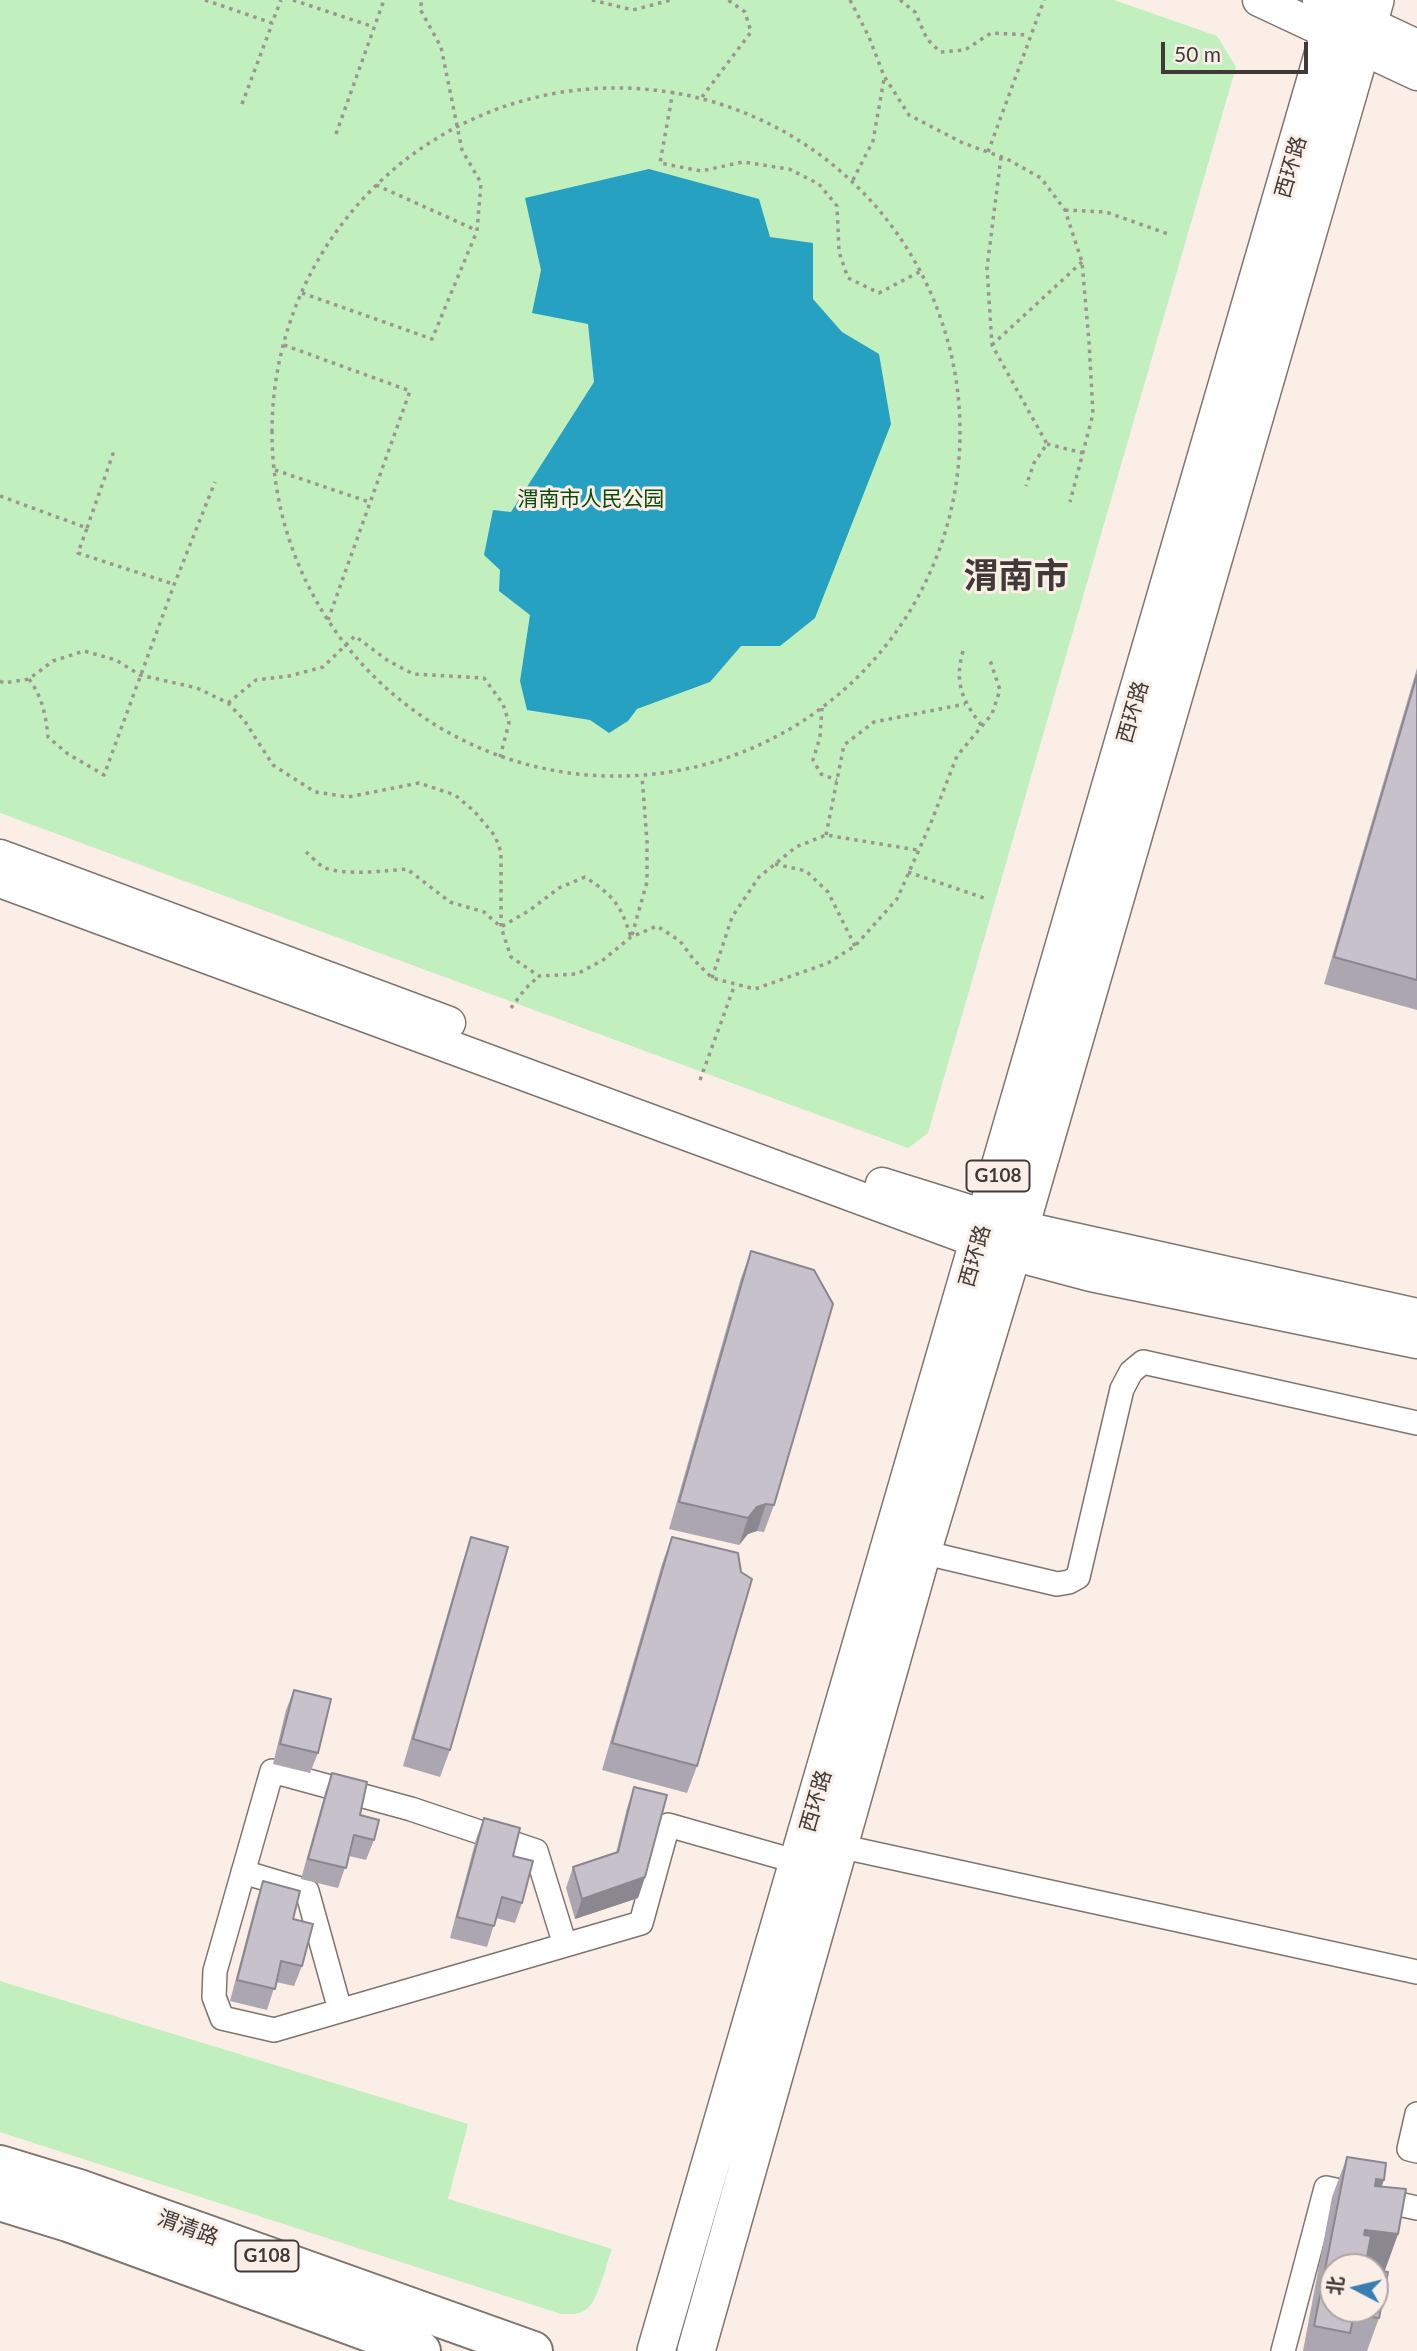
<!DOCTYPE html>
<meta charset="utf-8">
<style>
body{margin:0}
#map{position:relative;width:1417px;height:2351px;overflow:hidden;background:#faeee7;font-family:Lato,"Noto Sans SC",sans-serif}
canvas{display:block}
.north{position:absolute;left:1319px;top:2253px;width:70px;height:70px;box-sizing:border-box;background:#faeee7;border:2px solid #afa6a1;border-radius:50%;rotate:277deg;font-size:19px;font-weight:700;line-height:28px;text-align:center;color:#3f3a37}
.north::after{content:'';display:block;margin:auto;width:24px;height:32px;background:#377fb3;clip-path:polygon(50% 0,100% 100%,50% 72%,0 100%)}
.scale{position:absolute;left:1161px;top:42px;width:147px;height:32px;box-sizing:border-box;border:4px solid #3f3a37;border-top:0;padding-left:9px;font-size:21px;line-height:24px;white-space:nowrap;color:#3f3a37;-webkit-text-stroke:5px #faeee7;paint-order:stroke}
</style>
<div id="map">
<canvas width="1417" height="2351"></canvas>
<div class="north">北</div>
<div class="scale">50 m</div>
</div>
<script>
const g = document.querySelector('canvas').getContext('2d');
g.lineJoin = 'round';
function fill(path, color) { g.fillStyle = color; g.fill(path, 'evenodd'); }
function strokePath(path, color, width, dash) { g.strokeStyle = color; g.lineWidth = width; g.lineCap = dash ? 'butt' : 'round'; g.setLineDash(dash || []); g.stroke(path); }
function label(font, color, halo, rows, align = 'center') {
  g.font = font + ' Lato,"Noto Sans SC",sans-serif'; g.lineWidth = 6; g.setLineDash([]); g.textBaseline = 'middle'; g.strokeStyle = halo; g.fillStyle = color; for (const [text, x, y, turn = 0] of rows) {
    g.save(); g.translate(x, y); g.rotate((+turn || 0) * Math.PI / 180); g.textAlign = isNaN(turn) ? turn : align; if (halo) g.strokeText(text, 0, 0); g.fillText(text, 0, 0); g.restore();
  }
}
const green = new Path2D(`
 M0 0H1114L1217 36 1236 67 928 1133 908 1148 0 813Z
 M0 1981 468 2124 448 2199 612 2249C606 2264 598 2304 584 2311 577 2315 569 2314 561 2314L0 2132Z`);
const water = new Path2D(`
 M649 169 759 199 770 237 813 243V299L842 332 879 354 891 424 815 618 780 646H741L710 682 637 709 628 721 609 733 590 720 527 710 520 681 530 615 499 591 500 570 484 555 493 510 511 512 594 382 588 324 532 313 541 270 525 198Z`);
const path = new Path2D(`
 M205 0 272 23 281 0
 M293 0 374 27
 M592 0 633 10 671 0
 M850 0 869 37 884 76 909 115 963 143 1007 159 1041 178 1065 210 1082 262 1089 342 1093 414 1070 502
 M900 0 915 12 927 39 940 52 965 50 991 33 1029 35
 M272 432a344 344 0 1 1 688 0a344 344 0 1 1-688 0Z
 M673 91 660 163 701 171 743 162 789 169 819 184 837 206 839 252 848 278 879 293 921 271
 M702 97 751 32 745 12 728 0
 M242 104 272 24
 M336 134 384 0
 M988 152 1044 0
 M1001 157 987 268 992 345 1047 444 1034 463 1026 486
 M853 180 873 141 884 79
 M376 185 476 230
 M1065 210 1106 212 1171 235
 M302 293 432 339 477 231 481 183 462 150 441 47 420 9 422 0
 M284 345 410 391 328 620
 M992 345 1082 262
 M1047 444 1083 453
 M275 470 369 502
 M0 496 87 528 78 553 173 584
 M87 528 115 448
 M963 651C954 683 962 700 982 726
 M29 679C42 697 46 715 48 737L68 754 104 775 174 585 215 482
 M0 681 4 683 29 679 53 661 84 651 116 660 140 675 197 688 228 703 244 720 273 765 315 792 348 797 419 783 455 795 474 811 495 836 501 852V927L511 957 539 976 577 974 603 960 631 937 657 926 680 941 694 960 712 978 755 989 828 963 855 946 897 899 930 825 957 756 992 714 1000 690 990 660
 M228 703 256 680 289 676 323 667 355 636 387 660 413 674 484 678 503 704 509 723 500 757
 M822 708 820 737 813 760 821 774 837 780
 M826 835 844 745 874 722 965 704
 M306 852C311 856 317 863 323 867 341 876 387 871 407 869L450 902 484 912 501 927 530 910 559 888 585 877C614 896 620 904 631 937
 M775 864 806 871 828 892 855 946
 M908 872 987 899
 M632 935 647 882V842L642 776
 M712 978 732 917 759 877 796 847 826 835 917 850
 M511 1008 525 989 539 976
 M700 1080 735 984`);
const minor = new Path2D(`
 M922 1552 1057 1584 1069 1582 1078 1577 1122 1389 1131 1372 1143 1362 1417 1423
 M839 1846 1417 1972
 M243 1872 307 1891 340 2010
 M565 1945 536 1851 411 1809 272 1771 215 1971 214 1997 222 2018 274 2030 641 1923 668 1825 798 1862
 M1417 2114 1409 2149 1417 2151
 M1283 2351 1326 2188 1417 2208`);
const secondary = new Path2D(`
 M1259 0 1417 74
 M1319 0 1417 46
 M0 856 449 1023
 M0 881 1012 1254 1091 1275 1417 1342
 M882 1184 1020 1227 1417 1315`);
const primary = new Path2D(`
 M656 2351 1339 0
 M696 2351 922 1552 1020 1227 1375 0`);
const trunk = new Path2D(`
 M0 2165 79 2189 533 2351
 M0 2201 68 2222 421 2351`);
const wall = new Path2D(`
 M1417 668V1010L1324 984Z
 M751 1251 774 1505 764 1532 757 1531 748 1534 739 1545 669 1529 741 1278Z
 M471 1537 450 1750 440 1777 403 1766 462 1564Z
 M672 1537 697 1766 687 1793 602 1770 662 1564Z
 M294 1690 318 1753 310 1773 273 1764 286 1710Z
 M332 1773 360 1815 374 1840 366 1860 349 1856 338 1888 301 1879 325 1793Z
 M634 1787 645 1877 638 1898 575 1919 566 1888 573 1867 616 1853 627 1808Z
 M484 1818 513 1856 522 1903 515 1923 496 1918 487 1947 450 1938 476 1839Z
 M263 1881 293 1919 302 1966 294 1986 276 1982 267 2010 230 2001 256 1902Z
 M1347 2157 1384 2180 1381 2186 1398 2234 1384 2272 1379 2318 1367 2351H1303L1332 2197Z`);
const shadedWall = new Path2D(`
 M766 1504 757 1531 748 1534 739 1545 748 1518 757 1507Z
 M645 1877 638 1898 575 1919 582 1899Z
 M1376 2179 1384 2180 1369 2220Z
 M1365 2230 1398 2234 1384 2273 1375 2272V2267H1351Z`);
const building = new Path2D(`
 M1417 675V980L1334 957Z
 M751 1251 814 1270 833 1304 774 1505 766 1504 757 1507 748 1518 679 1502Z
 M471 1537 508 1547 450 1750 413 1739Z
 M672 1537 738 1553 741 1572 752 1579 697 1766 612 1743Z
 M294 1690 331 1699 318 1753 280 1744Z
 M332 1773 367 1782 360 1815 379 1820 374 1840 354 1835 346 1868 308 1859Z
 M634 1787 667 1795 645 1877 582 1899 573 1867 618 1852Z
 M484 1818 520 1828 513 1856 533 1861 522 1903 502 1897 494 1926 457 1917Z
 M263 1881 300 1891 293 1919 313 1924 302 1966 281 1961 275 1989 237 1980Z
 M1347 2157 1386 2163 1384 2180 1376 2179 1375 2186 1406 2189 1398 2234 1365 2230 1364 2235 1371 2236 1366 2262 1358 2261 1357 2267H1333V2309H1375V2270L1388 2272 1379 2318 1347 2313V2318L1353 2319 1350 2333 1314 2326Z`);
const shields = [
 [998,1176,63],
 [267,2256,63]
];
const shieldNames = [
 ["G108",998,1176],
 ["G108",267,2256]
];
const streetNames = [
 ["西环路",1291,167,-74],
 ["西环路",1133,712,-74],
 ["西环路",975,1256,-74],
 ["西环路",816,1801,-74],
 ["渭清路",188,2228,20]
];
const parkNames = [
 ["渭南市人民公园",591,499]
];
const townNames = [
 ["渭南市",1016,577]
];
fill(green, '#c1efbd');
fill(water, '#26a1c2');
strokePath(minor, '#7f756f', 26);
strokePath(secondary, '#7f756f', 35);
strokePath(primary, '#7f756f', 40);
strokePath(trunk, '#7f756f', 42);
strokePath(path, '#9e9590', 3.5, [3.5, 5]);
strokePath(minor, '#fff', 23);
strokePath(secondary, '#fff', 32);
strokePath(primary, '#fff', 37);
strokePath(trunk, '#fff', 38);
fill(wall, '#aba6af');
fill(shadedWall, '#8b878f');
fill(building, '#c7c1cc');
strokePath(building, '#8b878f', 2);
for (const [x, y, w] of shields) { const box = new Path2D(); box.roundRect(x - w / 2, y - 15.5, w, 31, 5); g.fillStyle = '#faeee7'; g.fill(box); strokePath(box, '#3f3a37', 2); }
label('bold 19px', '#3f3a37', null, shieldNames);
label('21px', '#3f3a37', '#faeee7', streetNames);
label('21px', '#094b08', '#faeee7', parkNames);
label('bold 35px', '#3f3a37', '#faeee7', townNames);
</script>
